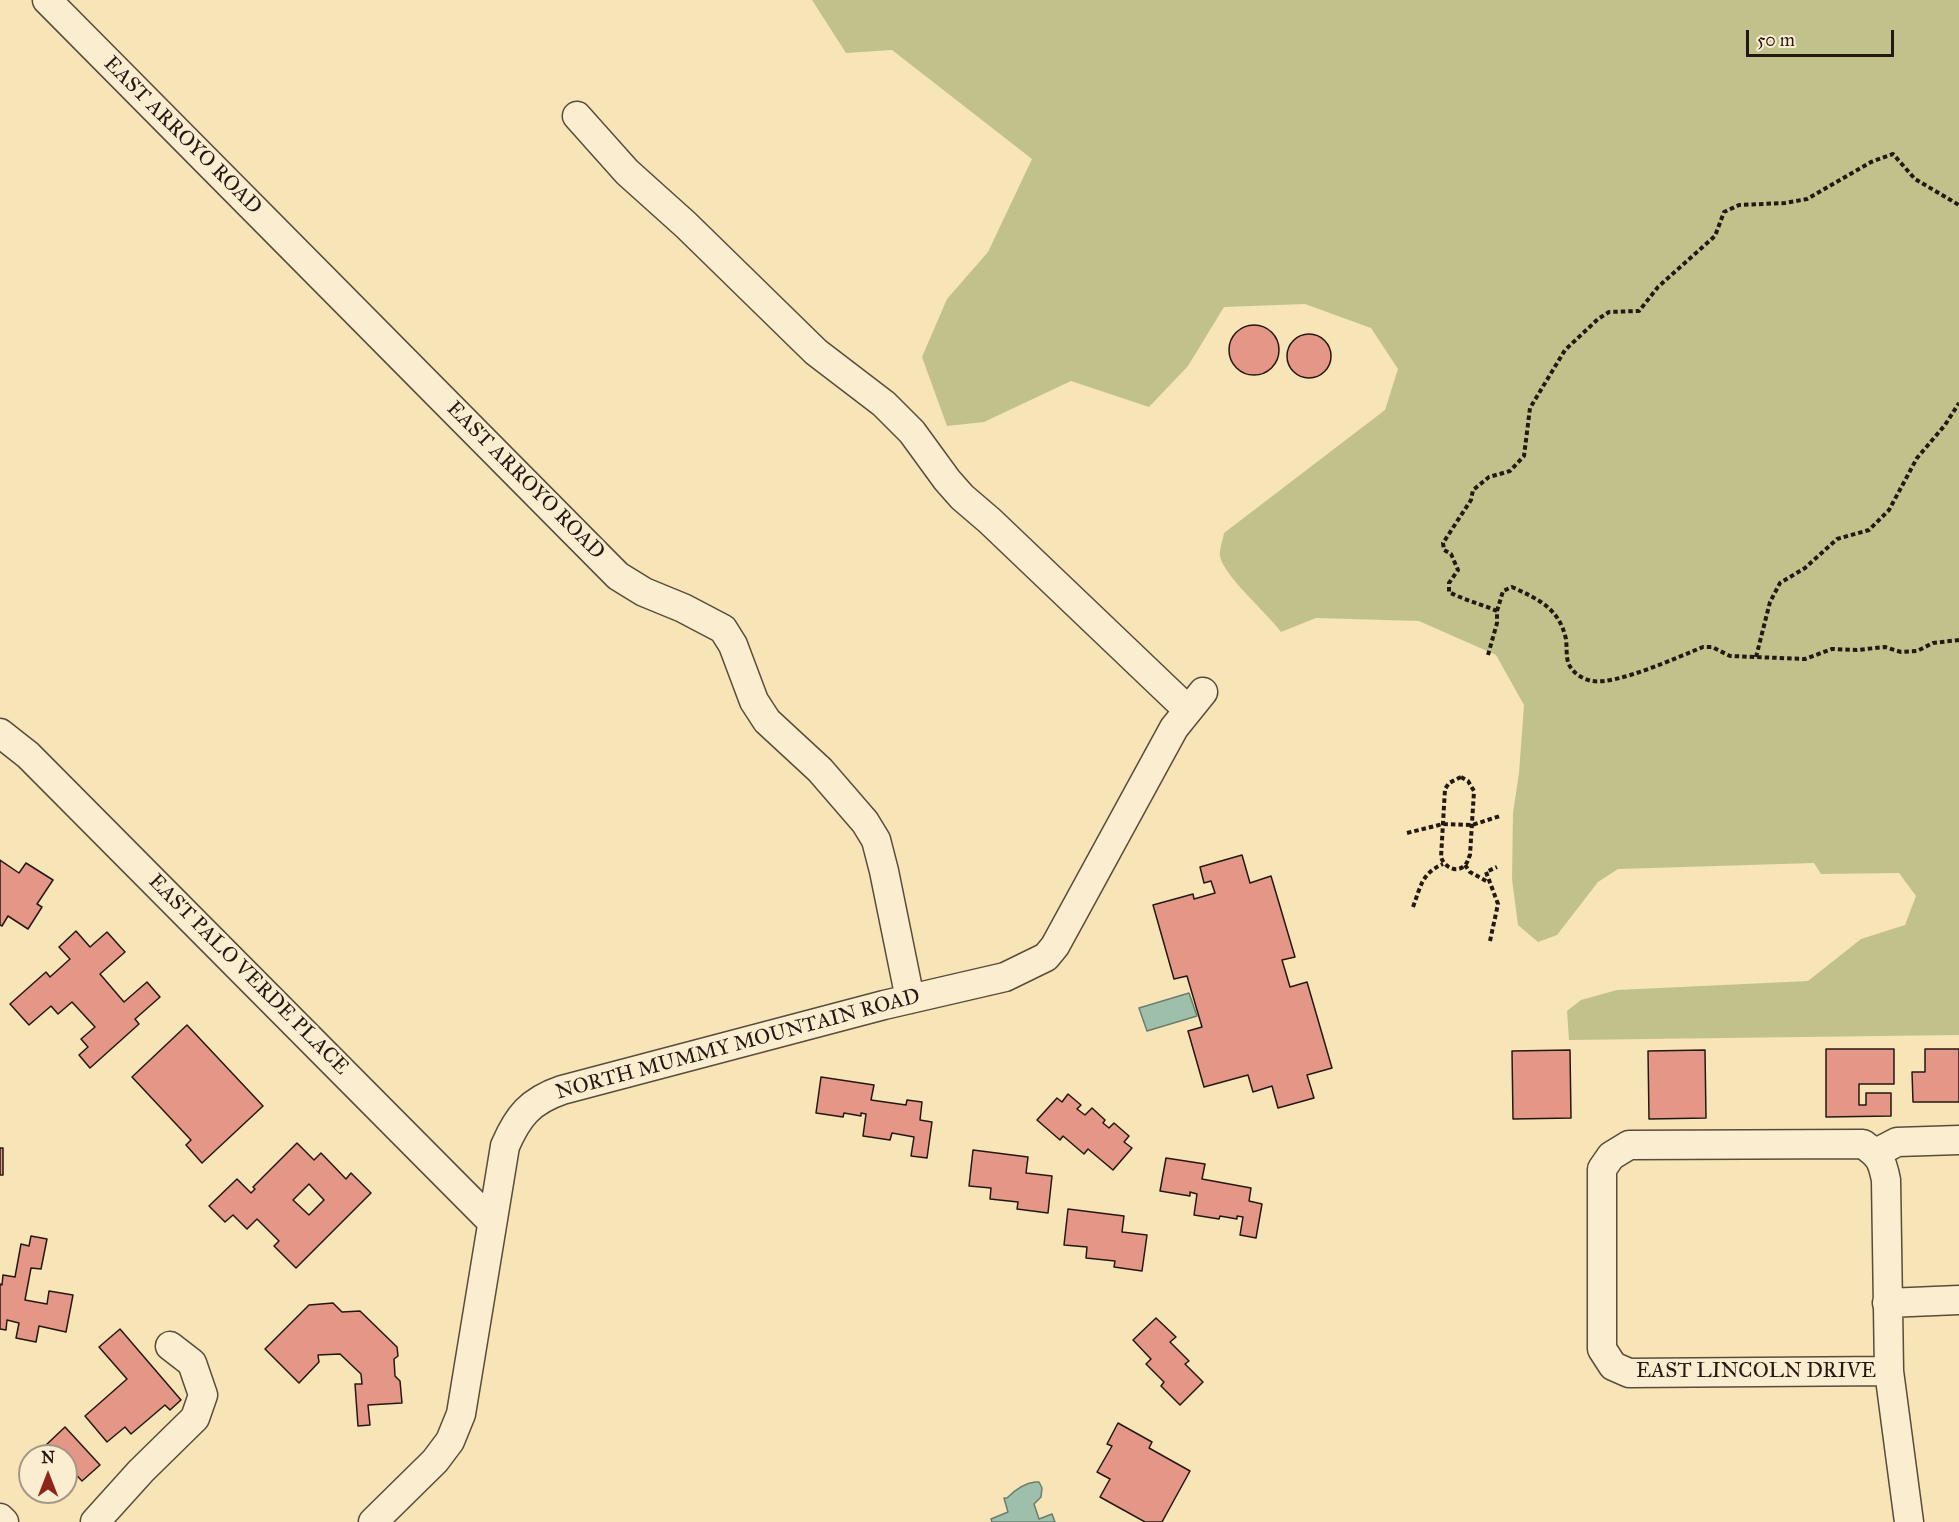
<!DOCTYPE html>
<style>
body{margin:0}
#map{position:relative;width:1959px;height:1522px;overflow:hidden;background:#f7e4b7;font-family:"IM FELL Great Primer",serif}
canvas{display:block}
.north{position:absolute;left:18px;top:1444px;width:60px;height:60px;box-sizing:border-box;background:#faedd0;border:2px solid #a49884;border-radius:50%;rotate:0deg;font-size:16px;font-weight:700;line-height:24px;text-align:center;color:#241912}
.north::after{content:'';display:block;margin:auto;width:21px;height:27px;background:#8f2418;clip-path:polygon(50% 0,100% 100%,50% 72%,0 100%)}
.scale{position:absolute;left:1746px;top:30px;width:148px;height:27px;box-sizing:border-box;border:3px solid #241912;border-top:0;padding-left:8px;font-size:18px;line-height:21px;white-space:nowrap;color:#241912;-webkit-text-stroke:4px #faedd0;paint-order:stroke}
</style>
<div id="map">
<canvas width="1959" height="1522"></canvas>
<div class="north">N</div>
<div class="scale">50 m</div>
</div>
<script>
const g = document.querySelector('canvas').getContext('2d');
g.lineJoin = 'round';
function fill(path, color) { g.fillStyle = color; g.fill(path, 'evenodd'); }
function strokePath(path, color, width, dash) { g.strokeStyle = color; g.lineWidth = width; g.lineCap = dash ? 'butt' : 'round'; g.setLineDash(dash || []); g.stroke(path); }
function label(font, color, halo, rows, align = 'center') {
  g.font = font + ' "IM FELL Great Primer",serif'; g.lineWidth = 6; g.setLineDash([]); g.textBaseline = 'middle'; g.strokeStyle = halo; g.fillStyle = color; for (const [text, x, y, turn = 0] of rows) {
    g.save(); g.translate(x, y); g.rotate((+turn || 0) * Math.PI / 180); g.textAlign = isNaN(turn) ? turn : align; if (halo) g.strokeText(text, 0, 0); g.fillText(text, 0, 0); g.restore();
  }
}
const green = new Path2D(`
 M812 0H1959V1035L1569 1040 1567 1011 1581 1000 1617 990 1808 981 1861 939 1905 925 1916 896 1899 873 1821 874 1814 863 1618 869 1598 882 1557 935 1538 942 1518 925 1512 879 1513 813 1519 773 1524 705 1496 655 1419 621 1316 618 1281 632C1267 613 1223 575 1220 556 1219 549 1223 540 1224 533L1385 410 1398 369 1371 328 1305 304 1224 307 1188 366 1149 407 1071 381 984 422 947 426 922 357 947 299 988 252 1032 159 892 50 846 53Z`);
const water = new Path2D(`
 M1189 993 1197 1016 1147 1031 1139 1008Z
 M1035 1482H1039L1042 1488 1041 1497 1034 1504 1039 1519 1052 1514 1055 1522H992L991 1519 1008 1512 1004 1498H1007C1015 1490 1024 1483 1035 1482Z`);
const building = new Path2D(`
 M1229 350a25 25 0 1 1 50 0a25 25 0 1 1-50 0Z
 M1287 356a22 22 0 1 1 44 0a22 22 0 1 1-44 0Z
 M1242 855 1250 883 1271 876 1295 957 1282 960 1290 987 1307 982 1332 1068 1307 1075 1314 1098 1278 1108 1272 1086 1253 1092 1248 1075 1204 1087 1188 1031 1202 1027 1187 976 1174 979 1153 905 1193 894 1194 899 1215 893 1211 881 1204 883 1200 867Z
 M0 860 19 873 26 863 53 880 37 904 42 907 28 929 8 916 2 926 0 925Z
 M76 931 90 947 107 932 125 952 100 974 124 1002 147 982 160 997 135 1019 139 1024 90 1068 79 1055 88 1047 81 1039 95 1027 72 1002 58 1014 51 1006 29 1025 10 1004 46 972 50 977 70 959 59 947Z
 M187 1025 263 1106 202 1163 186 1145 191 1140 132 1077Z
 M1826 1049H1894V1084H1859V1105H1866V1093H1891V1116L1826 1117Z
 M1925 1049H1959V1102H1913L1912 1072H1925Z
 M1570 1050 1571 1118 1513 1119 1512 1051Z
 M1705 1050 1706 1118 1649 1119 1648 1051Z
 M821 1077 874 1085 871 1100 906 1105 907 1100 922 1102 920 1120 932 1122 927 1158 911 1156 914 1137 892 1133 890 1140 863 1136 866 1114 861 1113V1116L844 1113 843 1117 816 1113Z
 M1068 1094 1081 1105 1077 1109 1085 1115 1092 1108 1105 1120 1103 1123 1109 1128 1114 1123 1129 1136 1124 1142 1132 1148 1113 1170 1088 1149 1084 1154 1063 1136 1060 1140 1037 1120 1057 1098 1062 1102Z
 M297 1143 314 1160 321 1153 346 1179 351 1173 371 1193 296 1268 274 1246 279 1241 257 1219 247 1229 233 1215 225 1222 209 1206 237 1179 251 1193 255 1189 253 1187ZM309 1184 324 1200 309 1215 293 1200Z
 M0 1148H3V1175H0Z
 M973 1150 1028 1157 1026 1173 1052 1176 1048 1213 1017 1209 1018 1202 990 1199 991 1188 969 1186Z
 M1166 1158 1205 1164 1202 1179 1251 1188 1249 1201 1262 1204 1256 1238 1240 1235 1243 1217 1237 1216V1219L1220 1216 1219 1219 1194 1215 1197 1194 1190 1192V1196L1160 1191Z
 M1068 1209 1124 1216 1122 1232 1147 1235 1142 1271 1114 1267 1115 1261 1086 1258 1087 1247 1064 1245Z
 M31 1236 47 1239 41 1269 31 1268 25 1300 47 1304 49 1291 73 1295 66 1332 39 1326 36 1342 16 1338 19 1323 7 1320 6 1330 0 1329V1284L2 1285 3 1275 15 1277 21 1244 29 1246Z
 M333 1303 342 1312 360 1311 397 1347 398 1356 394 1359 395 1376 400 1381 402 1403 368 1405 370 1425 358 1426 355 1384H362L361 1374 340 1354 318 1355 319 1362 299 1383 265 1349 309 1305Z
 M1156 1318 1176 1337 1170 1342 1189 1361 1185 1364 1203 1382 1180 1405 1161 1386 1164 1382 1146 1364 1151 1359 1133 1340Z
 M120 1329 181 1400 170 1410 165 1405 131 1434 125 1427 107 1442 85 1416 127 1379 99 1347Z
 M1118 1423 1152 1442 1149 1448 1190 1471 1162 1522H1145L1100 1497 1110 1479 1097 1472 1112 1446 1107 1444Z
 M65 1427 100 1465 82 1481 66 1464V1456H56L46 1445Z`);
const path = new Path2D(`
 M1497 611 1503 591 1512 587C1538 599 1559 608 1566 639 1567 647 1566 655 1568 662 1571 672 1582 679 1592 681 1617 685 1678 657 1703 647H1712L1730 656 1805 659 1832 649 1857 650 1885 647 1901 652 1917 651 1933 643 1959 640
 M1488 655 1497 623V611C1481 604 1464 600 1449 592V583L1458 570 1451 554 1444 550 1443 543 1471 500 1473 490 1489 477 1510 471 1524 456 1530 408 1565 350 1598 319 1609 312 1639 311 1658 287 1715 236 1724 212 1739 205 1785 203 1807 199 1871 162 1893 154 1915 179 1959 205
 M1756 657 1770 602 1780 583 1805 568 1837 539 1869 530 1889 510 1917 458 1945 425 1959 403
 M1461 777 1468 781 1474 791 1470 855C1468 859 1468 862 1465 865 1457 874 1444 867 1441 857L1445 789 1449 783Z
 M1407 833 1443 824 1472 825 1500 816
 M1465 865 1470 872 1488 882
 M1413 907C1421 886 1421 874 1443 864
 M1490 941 1498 904 1486 872 1497 867`);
const minor = new Path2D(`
 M47 0 618 576 644 592 683 608 723 629 733 645 754 701 767 721 820 770 865 822 876 840 884 871 910 999
 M577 116 627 172 686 225 816 352 884 404 912 432 947 480 962 497 990 521 1188 710
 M0 733 28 755 491 1221
 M1876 1153 1897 1142 1959 1140
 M1887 1303 1959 1300
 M1889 1371 1629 1373 1613 1366 1602 1349V1169L1611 1156 1629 1145 1863 1144C1880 1156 1882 1160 1886 1180L1889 1371 1909 1522
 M0 1518 4 1522
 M95 1522 141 1471 195 1418 203 1395 192 1363 170 1346
 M373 1522 435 1461 450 1441 461 1414 505 1146C518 1116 530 1101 562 1090L884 1005 1005 977 1046 957 1055 946 1174 728 1203 692`);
const streetNames = [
 ["EAST ARROYO ROAD",182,136,45],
 ["EAST ARROYO ROAD",525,481,45],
 ["EAST PALO VERDE PLACE",248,975,45],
 ["NORTH MUMMY MOUNTAIN ROAD",738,1045,-15],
 ["EAST LINCOLN DRIVE",1756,1372]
];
fill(green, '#c1c28b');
fill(water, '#9ebfa9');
strokePath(water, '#6d7d6d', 1.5);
fill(building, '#e49687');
strokePath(building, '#241912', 1.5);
strokePath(minor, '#594c3b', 31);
strokePath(path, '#241912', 4, [4.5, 3]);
strokePath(minor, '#faedd0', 28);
label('21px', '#241912', '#faedd0', streetNames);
</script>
